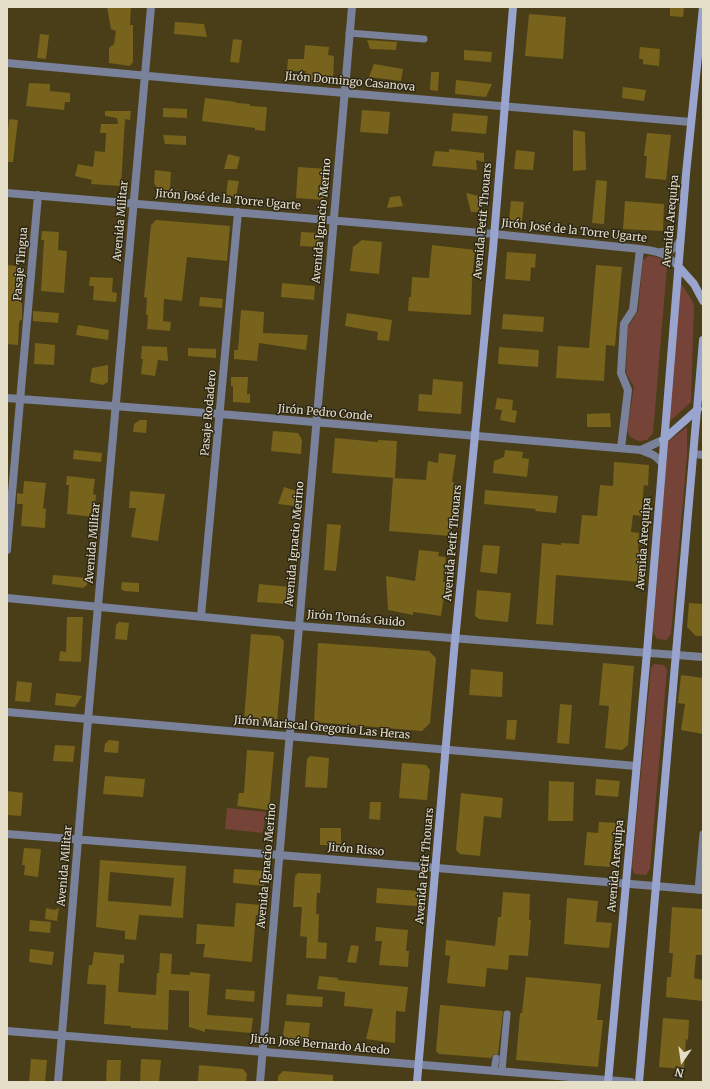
<!DOCTYPE html>
<meta charset="utf-8">
<style>
body{margin:0}
#map{position:relative;width:710px;height:1089px;overflow:hidden;background:#4a3e18;font-family:Merriweather,serif}
canvas{display:block}
.frame{position:absolute;inset:0;border:8px solid #e5dfca;pointer-events:none}
.north{position:absolute;left:662px;top:1041px;width:40px;height:40px;-webkit-text-stroke:3px #2b2615;paint-order:stroke;rotate:193deg;font-size:11px;font-weight:700;line-height:16px;text-align:center;color:#e5dfca}
.north::after{content:'';display:block;margin:auto;width:14px;height:18px;background:#e5dfca;clip-path:polygon(50% 0,100% 100%,50% 72%,0 100%)}
</style>
<div id="map">
<canvas width="710" height="1089"></canvas>
<div class="frame"></div>
<div class="north">N</div>
</div>
<script>
const g = document.querySelector('canvas').getContext('2d');
g.lineJoin = 'round';
function fill(path, color) { g.fillStyle = color; g.fill(path, 'evenodd'); }
function strokePath(path, color, width, dash) { g.strokeStyle = color; g.lineWidth = width; g.lineCap = dash ? 'butt' : 'round'; g.setLineDash(dash || []); g.stroke(path); }
function label(font, color, halo, rows, align = 'center') {
  g.font = font + ' Merriweather,serif'; g.lineWidth = 3; g.setLineDash([]); g.textBaseline = 'middle'; g.strokeStyle = halo; g.fillStyle = color; for (const [text, x, y, turn = 0] of rows) {
    g.save(); g.translate(x, y); g.rotate((+turn || 0) * Math.PI / 180); g.textAlign = isNaN(turn) ? turn : align; if (halo) g.strokeText(text, 0, 0); g.fillText(text, 0, 0); g.restore();
  }
}
const green = new Path2D(`
 M648 256C658 256 662 258 667 266L653 433 647 440 639 441 630 437 627 429 634 387 626 373 628 327 638 311 643 260Z
 M680 282 690 297 694 305 691 402 669 422Z
 M687 427V456L671 634 666 640 657 639 653 632 668 441Z
 M654 664 664 665 667 670 650 869 646 875 634 874 632 867 651 668Z
 M227 808 266 812 263 833 225 829Z`);
const building = new Path2D(`
 M107 7H131L130 25H133V62L130 66 109 63V48L114 44 116 31 111 29Z
 M670 7H684L683 17 670 16Z
 M529 14 566 17 563 59 525 56Z
 M175 22 204 24 207 37 174 34Z
 M40 34 49 35 46 59 37 58Z
 M233 39 242 40 239 63 230 62Z
 M367 40 397 42 396 50 370 49Z
 M305 45 329 47 328 55 334 56 333 83H302L306 71H287L288 59H304Z
 M640 47 660 49 659 66 643 64V59H639Z
 M464 50 492 52 491 62 464 60Z
 M374 64 403 69 401 81 369 77Z
 M431 72H439L438 91 430 90Z
 M456 80 492 84 486 97 455 94Z
 M29 83 50 84V91L70 93V102H65L64 110 26 106Z
 M623 87 646 90 644 101 622 98Z
 M205 98 236 102V103L250 104V106L267 107 265 131 255 130V128L202 121Z
 M163 108 187 109V118L163 117Z
 M362 110 390 112 388 134 360 132Z
 M105 111H131L130 120 125 119 121 186 91 184 92 180 75 176 78 164 93 167 95 151 105 152 106 133H100L101 124H118L117 118 105 116Z
 M453 113 488 116 486 134 451 131Z
 M9 119 18 120 13 162H7V141Z
 M573 130 585 132 586 170 573 171Z
 M647 133 671 135 666 180 645 178 647 156H644Z
 M163 135 186 136V145L165 144Z
 M449 149 484 153V162L476 160 477 170 432 166 435 151 449 152Z
 M516 150 535 152 533 170 514 169Z
 M228 154 240 157 237 169H224Z
 M298 167 326 169 324 200 296 198Z
 M155 170 171 172 170 190H158L154 183Z
 M228 180 239 181 236 197 226 195Z
 M596 180 607 181 604 224 592 223Z
 M466 193 479 196V212H471Z
 M400 196 403 206 387 208 390 197Z
 M511 201 524 202 522 221H509Z
 M625 201 664 204 663 231 623 229Z
 M156 220 230 226 227 261 187 257 182 301 164 299 163 321 171 322 170 331 147 329 148 315H146L147 298 144 297 151 225Z
 M42 231 59 232 58 250 67 251 64 293 41 291 44 240H41Z
 M301 232 320 233 319 247 300 246Z
 M362 240 382 242 379 274 350 271 353 247Z
 M432 245 475 250 472 281 471 315 408 311 409 297H411L412 277 429 278Z
 M507 252 536 254 535 268 531 267 530 281 505 279Z
 M7 265 17 266 15 286H22L21 303H22V320H20L19 323 18 345 7 344Z
 M596 265 622 267 615 346 606 345 604 381 556 378 558 346 589 348Z
 M90 277 113 278 112 292 117 293 116 302 93 300 94 286H89Z
 M282 283 315 286 314 300 281 297Z
 M200 297 223 299 222 308 199 306Z
 M241 310 264 312 263 333 308 335 306 350 259 343 257 361 234 359V350H238Z
 M33 311 59 313 58 323 33 321Z
 M347 313 392 320 389 341 377 340 378 332 345 326Z
 M503 314 544 317 543 332 502 329Z
 M78 325 109 330 108 340 76 335Z
 M35 343 55 345 54 365 34 364Z
 M142 346 167 347 168 361 158 360 155 376 141 374 143 359H141Z
 M499 347 539 350 538 367 498 364Z
 M188 348 216 349V358L188 356Z
 M108 365V382L103 385 90 382 92 368Z
 M231 377H248L247 394H250V403L233 402V386H231Z
 M433 379 463 382 461 414 418 411 419 394 432 395Z
 M497 398 513 400 512 410 517 411 515 423 500 420 502 410 495 409Z
 M610 413 611 427H587V414Z
 M140 420H147L146 433 133 432 134 424Z
 M273 431 298 433 302 440 301 454 271 451Z
 M335 438 378 442V440L397 441 395 478 332 473Z
 M74 450 102 453 101 462 73 459Z
 M505 450 523 452 522 458 529 459 527 477 493 473 494 461 504 457Z
 M439 453 456 455 452 482H454L450 536 389 531 393 478 426 480 428 461 438 463Z
 M614 462 649 465 648 486 644 485 641 516 633 515 631 532 639 533 638 550H645L642 582 556 575 553 625 536 624 542 543 561 545V543L579 544 582 515 597 516 600 485 613 486Z
 M67 476 95 479 93 494 96 495 94 517 67 514 69 485H66Z
 M24 481 46 483 43 508 46 509 45 528 21 526 23 504H17V493L23 494Z
 M284 487 296 491 295 506 278 504Z
 M485 490 558 496 556 513 535 511 536 509 484 504Z
 M130 491 165 494 158 541 131 537 136 508H129Z
 M327 524 341 525 336 571 324 570Z
 M483 545 500 546 497 574 480 572Z
 M419 550 439 552 438 556 446 557 443 582H446L441 616 413 612V615L388 610 386 576 415 581Z
 M53 575 88 578 87 585 83 588 52 584Z
 M122 582 139 583V592L124 591 121 589Z
 M259 584 289 587 288 602 285 604 257 602Z
 M477 590 511 593 508 622 479 619 475 616Z
 M689 603 703 604V636H696L687 627Z
 M67 617H83L81 662 59 661 60 651 66 652Z
 M119 622 129 623 127 640 115 639 116 625Z
 M251 634 279 636 284 641 277 721 244 719Z
 M318 643 429 651 436 658 430 723 422 731 314 722Z
 M603 663 634 666 628 745 622 750 605 748 609 706 599 705Z
 M471 669 503 672 502 697 469 695Z
 M681 675 703 678V734L681 730 685 704 678 703Z
 M17 681 32 683 30 702 15 701Z
 M56 693 82 696 75 707 55 705Z
 M560 704 572 705 569 744 557 743Z
 M507 720H517L515 740 506 739Z
 M109 740 119 741 118 753 104 752 105 744Z
 M55 745 75 746 73 762 53 761Z
 M247 750 274 752 269 810 237 806 239 793H244Z
 M310 756 329 758 327 788 305 787 307 759Z
 M402 763 426 765 430 770 427 800 399 798Z
 M105 776 145 779 143 797 103 794Z
 M596 779 620 781 618 797 595 795Z
 M549 781 574 782 573 821H548Z
 M7 791 23 793 21 816 7 815Z
 M461 793 503 798 501 818 484 816 480 856 460 854 456 850Z
 M370 802H381L380 820 369 819Z
 M599 822 620 823 619 835 613 834 610 867 584 865 587 832 598 833Z
 M320 828H341V845H320Z
 M24 848 41 849 38 877 24 875 25 865H22Z
 M100 860 186 866 183 918 139 915 136 940 125 939V931L96 927ZM110 872 174 878 171 906 108 901Z
 M234 869 265 871 264 886 233 883Z
 M298 873 321 874 320 893H317L316 914H319L318 942 327 943 326 959 306 958 307 937 300 936 302 907H293L295 876Z
 M377 888 418 891 417 906 376 903Z
 M503 892 530 894 529 920H531L528 956 509 955 508 970 487 968 485 987 447 983 450 956 445 955 446 940 495 946 498 917H501Z
 M567 898 598 901 596 922 612 923 609 948 564 944Z
 M236 903 262 905 261 915H256L252 962 203 957 205 944H196L197 924 234 927Z
 M672 907 703 909V955H696L694 978 703 980V1001L666 997 667 977H671L673 953H669Z
 M46 908 54 910 59 908 57 921 45 919Z
 M30 920 51 922 50 933 29 931Z
 M376 927 408 930 406 951H409L408 967 379 965 382 941H375Z
 M351 945 359 946 356 963 347 962Z
 M30 949 54 952 52 965 29 962Z
 M94 952 124 955V963H120L118 992 156 995 157 973H159L160 953 172 954 171 974 190 975V972L210 974 207 1015 253 1018 251 1033 205 1029V1032L189 1027V991L169 990 168 1030 131 1028V1026L104 1024 106 985 87 984 89 965H92Z
 M319 976 338 978V980L408 987 405 1012 396 1011 395 1043 366 1039 373 1009 344 1006 345 992 317 989Z
 M526 977 601 984 597 1020H603L598 1067 516 1060 520 1013H522Z
 M226 989 255 991 254 1002 225 999Z
 M287 994 323 997 322 1007 286 1005Z
 M440 1005 503 1011 498 1054H494L491 1058 439 1054 436 1051Z
 M663 1018 689 1020 688 1040 686 1039 684 1069 659 1067Z
 M285 1021 310 1023 308 1040 286 1038 283 1035Z
 M31 1059 47 1060 45 1082H29Z
 M141 1059 161 1060 159 1082H140Z
 M107 1060H121L120 1082H106Z
 M199 1065 243 1069 247 1074 246 1082H198Z
 M283 1071 333 1075V1082H278V1076Z`);
const lane = new Path2D(`
 M349 33 424 39
 M698 890 703 834
 M494 1071 496 1058
 M502 1071 507 1014`);
const street = new Path2D(`
 M7 63 214 82 691 122
 M7 193 494 234 640 249C658 251 665 253 678 266
 M661 252C671 251 675 249 680 241
 M7 398 220 414 641 450C649 453 656 455 661 462
 M621 448 628 390 621 373 624 324 633 310 640 249
 M641 450 663 440
 M694 454 703 455
 M7 550 38 195
 M7 598 286 625 477 640 703 657
 M201 616 238 212
 M7 712 636 766
 M7 834 279 855 703 890
 M7 1031 631 1082
 M58 1082 88 719 151 7
 M260 1082 352 7`);
const secondary = new Path2D(`
 M678 266 694 284 703 301
 M663 440 698 409
 M417 1082 454 651 493 249 513 7
 M608 1082 647 652 686 174 703 7
 M639 1082 703 340`);
const streetNames = [
 ["Jirón Domingo Casanova",350,82,5],
 ["Jirón José de la Torre Ugarte",228,200,5],
 ["Avenida Militar",121,221,-85],
 ["Avenida Ignacio Merino",322,221,-85],
 ["Avenida Petit Thouars",483,221,-85],
 ["Avenida Arequipa",671,221,-85],
 ["Jirón José de la Torre Ugarte",574,231,6],
 ["Pasaje Tingua",21,264,-85],
 ["Pasaje Rodadero",209,413,-85],
 ["Jirón Pedro Conde",325,413,5],
 ["Avenida Militar",93,543,-85],
 ["Avenida Petit Thouars",453,543,-85],
 ["Avenida Ignacio Merino",295,544,-85],
 ["Avenida Arequipa",644,544,-86],
 ["Jirón Tomás Guido",356,619,5],
 ["Jirón Mariscal Gregorio Las Heras",322,728,5],
 ["Jirón Risso",356,850,5],
 ["Avenida Militar",65,866,-85],
 ["Avenida Ignacio Merino",267,866,-85],
 ["Avenida Petit Thouars",425,866,-85],
 ["Avenida Arequipa",616,866,-85],
 ["Jirón José Bernardo Alcedo",320,1045,5]
];
fill(green, '#764338');
fill(building, '#77631b');
strokePath(lane, '#79819b', 7);
strokePath(street, '#79819b', 8);
strokePath(secondary, '#9aa5cf', 8);
label('11px', '#e5dfca', '#2b2615', streetNames);
</script>
